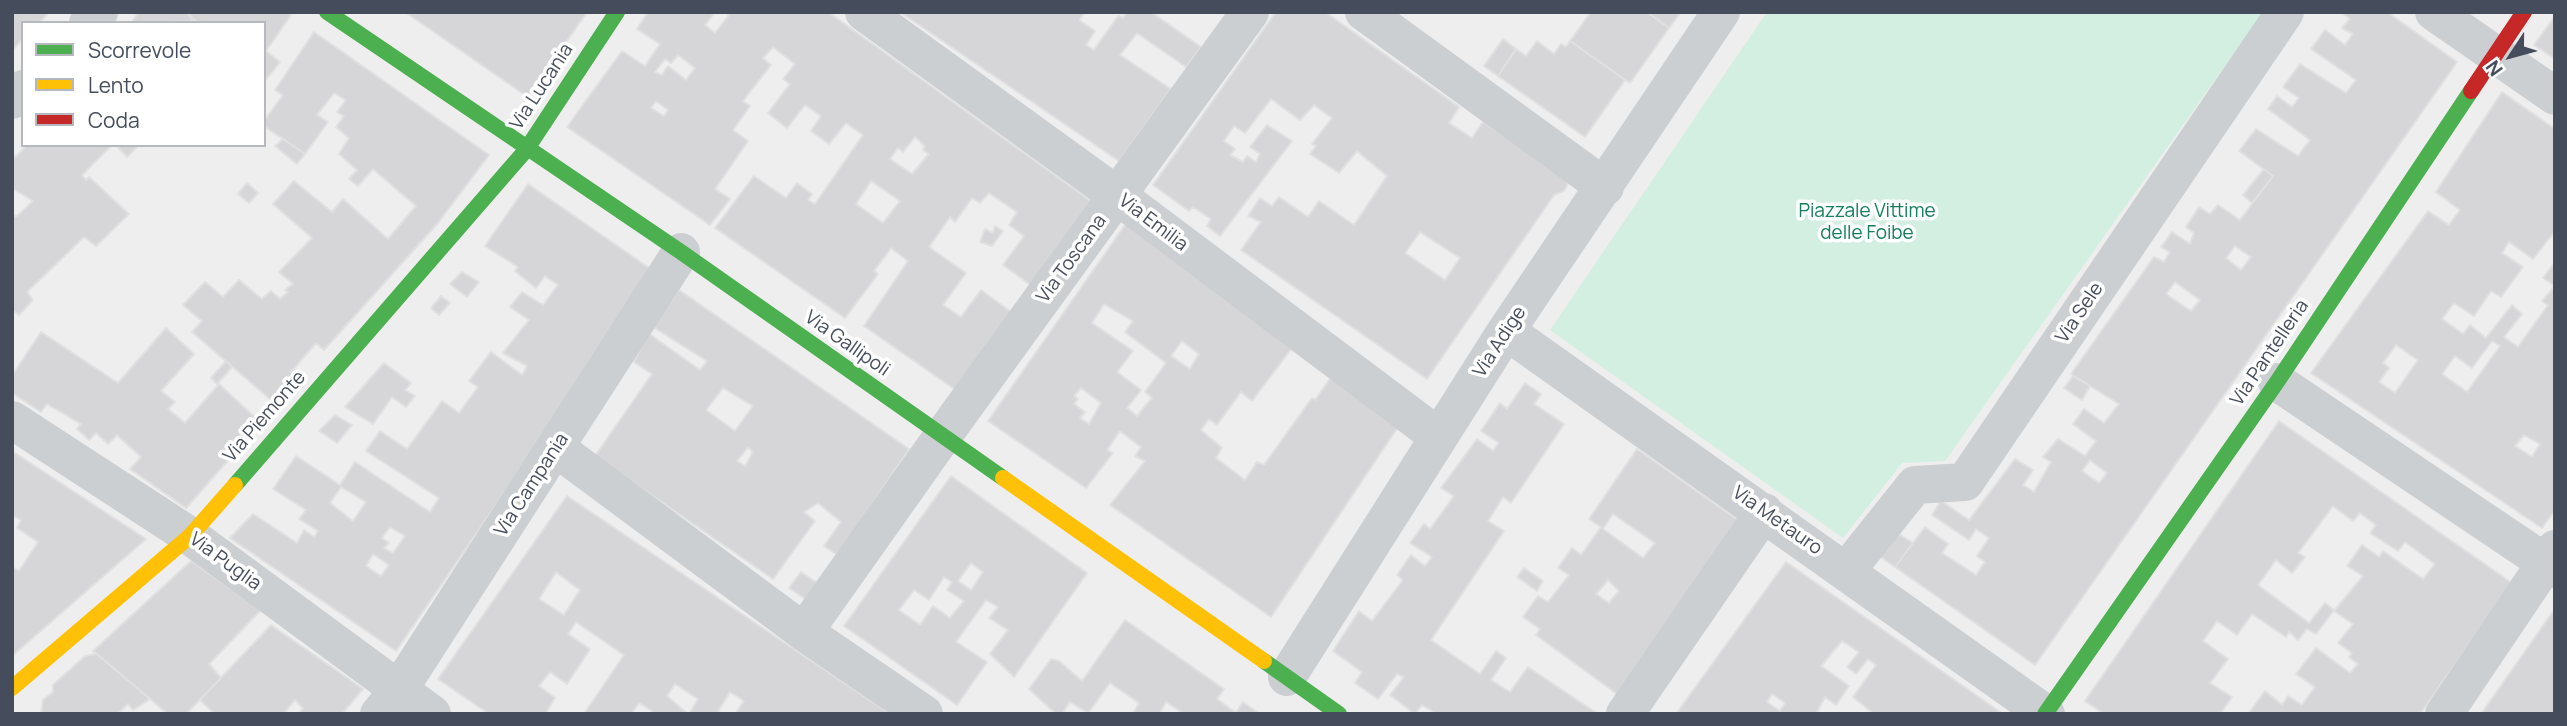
<!DOCTYPE html>
<style>
body{margin:0}
#map{position:relative;width:2567px;height:726px;overflow:hidden;background:#efeeee;font-family:Manrope,sans-serif}
canvas{display:block}
.frame{position:absolute;inset:0;border:14px solid #454d5c;pointer-events:none}
.legend{position:absolute;left:21px;top:21px;width:245px;height:126px;box-sizing:border-box;background:#fff;border:2px solid #b5b8be;margin:0;padding:9px 12px;list-style:none;font-size:21px;color:#454d5c}
.legend li{display:flex;align-items:center;gap:14px;height:35px}
.legend b{width:35px;border:2px solid #b5b8be}
.north{position:absolute;left:2476px;top:21px;width:70px;height:70px;-webkit-text-stroke:5px #fff;paint-order:stroke;rotate:234deg;font-size:19px;font-weight:700;line-height:28px;text-align:center;color:#454d5c}
.north::after{content:'';display:block;margin:auto;width:24px;height:32px;background:#454d5c;clip-path:polygon(50% 0,100% 100%,50% 72%,0 100%)}
</style>
<div id="map">
<canvas width="2567" height="726"></canvas>
<div class="frame"></div>
<ul class="legend">
<li><b style="height:9px;background:#4caf50"></b>Scorrevole</li>
<li><b style="height:9px;background:#ffc107"></b>Lento</li>
<li><b style="height:9px;background:#c62828"></b>Coda</li>
</ul>
<div class="north">N</div>
</div>
<script>
const g = document.querySelector('canvas').getContext('2d');
g.lineJoin = 'round';
function fill(path, color) { g.fillStyle = color; g.fill(path, 'evenodd'); }
function strokePath(path, color, width, dash) { g.strokeStyle = color; g.lineWidth = width; g.lineCap = dash ? 'butt' : 'round'; g.setLineDash(dash || []); g.stroke(path); }
function label(font, color, halo, rows, align = 'center') {
  g.font = font + ' Manrope,sans-serif'; g.lineWidth = 7; g.setLineDash([]); g.textBaseline = 'middle'; g.strokeStyle = halo; g.fillStyle = color; for (const [text, x, y, turn = 0] of rows) {
    g.save(); g.translate(x, y); g.rotate((+turn || 0) * Math.PI / 180); g.textAlign = isNaN(turn) ? turn : align; if (halo) g.strokeText(text, 0, 0); g.fillText(text, 0, 0); g.restore();
  }
}
const green = new Path2D(`
 M1767 12H2263L1945 461 1902 463 1843 538 1550 330Z`);
const building = new Path2D(`
 M12 12H49L39 23H23V39L12 50Z
 M139 12H187L196 21 135 23 133 20Z
 M187 12H287L291 15 266 51 280 62 264 82V23H194Z
 M405 12H587L528 97Z
 M648 12H715L705 25 715 33 729 15 726 12H828L1092 202 1032 286 1003 265 1024 236 1009 225 1017 212 989 193 980 203 972 198 955 222 950 217 929 247 966 273 943 305 961 317 981 290 1011 312 960 393 864 326 908 261 891 248 874 271 878 274 845 318 715 228 754 176 786 198 797 183 812 194 808 200 815 204 863 135 846 123 829 144 811 131 821 116 805 105 787 128 768 113 790 84 783 79 795 64 773 47 763 58 771 65 743 101 750 106 733 130 748 141 715 189 730 199 710 225 567 127 622 51 645 66 660 44 637 29ZM678 55 695 68 686 80 668 66 662 75 655 72 665 59 671 63ZM656 101 668 110 664 116 651 108ZM915 137 925 146 923 150 929 154 912 174 890 159 898 148 903 152ZM871 181 900 201 883 223 856 204Z
 M900 12H1085L1079 20 1095 31 1086 45 1094 50 1118 16 1123 18 1127 12H1151L1201 47 1186 67 1137 33 1120 55 1171 89 1119 161Z
 M1276 12H1325L1459 107 1449 123 1472 138 1483 122 1567 177 1568 184 1564 191 1554 195 1427 379 1241 250 1261 222 1248 216 1260 198 1272 206 1279 197 1308 217 1319 201 1354 225 1387 176 1357 151 1339 173 1310 154 1316 146 1312 144 1332 118 1314 105 1300 120 1271 99 1245 133 1234 126 1224 141 1235 149 1230 155 1243 162 1247 156 1256 162 1260 154 1250 147 1267 125 1292 141 1220 236 1207 226 1211 219 1193 207 1189 211 1153 185ZM1420 232 1460 258 1445 280 1405 253Z
 M1591 12H1647L1669 28 1630 83 1570 41Z
 M1647 12H1681L1669 28Z
 M2341 12H2387L2457 62 2035 665 1895 567 1925 527 1948 544 1942 553 1976 575 1985 562 1977 556 1989 538 1976 529 1969 540 1932 515 1941 501 1969 520 2015 459 2033 470 2023 485 2034 492 2051 462 2043 457 2058 439 2085 456 2096 441 2073 424 2084 409 2104 423 2119 404 2071 374 2154 257 2164 262 2170 252 2161 247 2172 232 2190 244 2194 233 2186 227 2199 207 2210 214 2218 205 2240 220 2273 176 2239 151 2256 129 2298 156 2310 140 2268 109 2277 96 2292 107 2299 98 2283 87 2300 64 2346 93 2356 80 2311 49 2325 30 2345 45 2353 34 2342 28 2350 19ZM2235 246 2251 257 2241 270 2226 258ZM2175 282 2200 300 2191 311 2166 294ZM2090 460 2107 473 2099 483 2082 471Z
 M2555 16V59L2534 45Z
 M314 32 489 155 437 224 324 350 316 343 291 372 296 385 278 406 192 332 202 321 183 305 205 282 223 297 239 280 262 299 271 291 280 299 288 292 285 290 293 284 279 272 312 238 273 204 294 181 332 212 343 199 388 239 416 206 373 169 358 186 349 179 357 170 339 154 349 138 336 127 344 116 337 112 346 100 334 93 317 115 328 122 305 154 264 126V121L283 95 275 90Z
 M1503 39 1516 49 1498 76 1484 66Z
 M1537 41 1554 54 1561 44 1566 47 1570 41 1625 80 1585 137 1498 76 1516 49 1526 56Z
 M2502 92 2555 129V231L2533 259 2509 242 2502 253 2523 267 2501 297 2491 291 2474 316 2454 303 2442 319 2463 334 2470 325 2486 338 2512 305 2522 314 2504 337 2518 347 2548 305 2542 301 2555 286 2543 278 2555 262V510L2542 528 2311 373 2428 211 2449 225 2460 210 2436 192ZM2492 341 2500 346 2467 392 2442 374 2455 356 2472 368ZM2396 345 2418 360 2395 393 2379 382 2389 368 2383 363ZM2524 435 2540 444 2532 457 2515 446Z
 M283 139 305 154 297 164 275 146Z
 M27 145H112L82 175 86 180 89 177 129 214 96 246 84 237 27 292 33 300 19 315 12 310V213L16 217 33 201 12 188V154L16 157Z
 M116 145H139L127 157Z
 M2264 169 2273 176 2252 203 2243 195Z
 M247 183 258 193 249 203 238 194Z
 M528 184 655 272 396 651 230 538 253 514 297 543 304 530 314 537 318 531 299 519 306 510 273 489 296 456 340 485 355 462 430 512 439 498 366 451 380 431 407 449 442 401 459 413 478 387 469 381 491 352 522 375 527 366 503 353 529 320 510 307 522 292 543 305 558 285 545 276 536 288 515 271 518 267 485 246ZM341 487 366 502 353 521 330 503ZM390 527 405 536 393 553 384 548 389 543 382 538ZM373 554 389 565 381 576 366 566Z
 M1127 222 1295 344 1252 401 1241 392 1217 425 1209 419 1201 430 1222 448 1216 458 1245 480 1257 462 1264 465 1312 398 1315 400 1337 369 1406 415 1271 617 1110 505 1145 461 1135 456 1141 447 1120 431 1107 450 1113 453 1086 488 988 421ZM1104 304 1133 321 1125 332 1166 363 1145 392 1152 398 1137 416 1127 408 1141 390 1117 372 1133 351 1092 323ZM1182 341 1199 354 1190 369 1171 356ZM1081 388 1101 403 1089 424 1080 418 1085 412 1074 404 1078 399 1074 396Z
 M995 226 1003 231 992 246 980 242 985 229 993 233Z
 M462 272 479 282 467 297 450 284Z
 M679 290 909 449 874 501 842 558 824 546 841 522 818 503 804 512 815 521 773 579 595 456 652 374 634 362 648 333 700 370 707 361 653 327ZM723 388 753 406 735 431 706 410ZM748 447 753 452 745 466 737 461Z
 M441 296 450 303 439 315 431 308Z
 M166 328 194 354 161 391 175 402 168 409 185 423 219 384 261 423 186 508 130 469 141 457 117 435 108 444 96 433 89 440 77 429 81 424 47 404 41 412 12 393V376L41 332 118 383Z
 M226 361 232 367 217 384 211 378Z
 M384 363 411 383 405 390 415 396 406 407 392 397 373 424 345 407Z
 M2073 376 2090 386 2082 400 2064 388Z
 M1525 383 1541 394 1534 404 1564 424 1511 503 1503 497 1488 521 1504 531 1431 640 1480 674 1496 651 1506 658 1491 680 1510 692 1528 667 1598 714H1437L1422 705 1415 714 1390 695 1404 677 1397 674 1378 699 1355 683 1362 672 1333 651 1359 611 1372 621 1403 580 1397 575 1411 555 1425 566 1432 557 1410 543 1424 524 1430 529 1454 496 1441 488 1477 439 1493 451 1499 443 1481 431 1500 403 1507 409Z
 M335 415 352 425 337 443 319 431Z
 M2279 421 2512 583 2420 714H2248L2265 691 2282 705 2288 696 2302 705 2315 687 2296 674 2316 648 2350 673 2358 664 2349 657 2352 653 2338 643 2353 624 2334 611 2363 576 2347 566 2362 545 2379 557 2383 551 2423 579 2435 564 2405 542 2398 551 2370 533 2376 525 2360 513 2353 521 2333 506 2298 553 2305 557 2292 573 2276 560 2258 585 2309 623 2325 603 2334 610 2316 634 2307 629 2298 640 2289 632 2286 637 2252 614 2237 635 2217 621 2203 641 2228 659 2210 683 2232 697 2220 714H2104L2085 701Z
 M1637 449 1749 528 1617 694 1536 635 1540 629 1523 617 1538 596 1548 602 1569 575 1558 568 1572 548 1581 555 1601 527 1589 519ZM1613 514 1655 543 1643 558 1603 529ZM1608 580 1619 591 1609 603 1596 594Z
 M12 451 146 539 12 656V567L19 571 38 542 17 528 21 520 12 515Z
 M951 476 1087 573 1014 677 990 654 1008 630 989 618 998 607 986 600 956 642 987 662 957 705 844 626ZM971 563 983 572 971 590 958 581ZM944 577 952 582 947 590 964 601 950 618 933 606 920 625 899 610 914 590 929 600Z
 M567 496 890 714H735L744 701 730 692 718 711 723 714H689L698 699 675 684 667 696 688 714H651L652 711 639 703 631 714H584L624 655 576 622 568 634 590 649 567 684 550 672 539 686 555 698 545 714H489L438 679ZM556 572 580 590 564 615 539 599Z
 M1892 530 1913 543 1895 567 1875 553Z
 M191 561 261 610 209 664 221 678 186 714H168L93 651Z
 M1786 562 2003 714H1874L1853 697 1876 665 1868 659 1856 674 1847 667 1859 652 1842 641 1821 666 1849 686 1836 705 1825 697 1816 714H1676ZM1772 694 1785 703 1780 711 1767 702Z
 M1524 568 1543 581 1537 591 1517 577Z
 M801 572 822 586 810 602 789 588Z
 M2554 610 2555 714H2481Z
 M1125 620 1224 689 1217 699 1236 713 1243 702 1260 714H1178L1181 712 1166 702 1159 714H1133L1139 703 1110 683 1088 713 1070 702 1062 714H1056L1029 689 1051 659 1059 661 1082 681Z
 M271 625 363 689 342 714H299L303 708 295 700 283 714H215L200 700Z
 M97 654 150 699 133 710 128 704 117 714H41L43 700 53 692V685L85 656Z`);
const street = new Path2D(`
 M864 12 1118 196 1439 437
 M1364 12 1605 187
 M2434 12 2555 96
 M88 23 99 12
 M12 100 23 89
 M1506 331 2046 714
 M2277 382 2555 569
 M12 420 190 536 432 714
 M556 448 804 632 924 714
 M1847 570 1915 485 1965 482 2285 12
 M804 632 942 437 1250 12
 M1287 677 1506 331 1721 12
 M379 714 398 691 681 252
 M1625 714 1764 512
 M2444 714 2555 549`);
const fast = new Path2D(`
 M327 12 681 252 1003 478
 M235 485 526 150 617 12
 M1264 661 1339 714
 M2045 714 2277 382 2471 91`);
const slow = new Path2D(`
 M1003 478 1264 661
 M12 688 190 536 235 485`);
const jam = new Path2D(`
 M2471 91 2524 12`);
const streetNames = [
 ["Via Lucania",542,87,-57],
 ["Via Emilia",1153,223,37],
 ["Via Toscana",1072,259,-54],
 ["Via Sele",2080,313,-56],
 ["Via Adige",1500,342,-57],
 ["Via Gallipoli",847,344,35],
 ["Via Pantelleria",2270,353,-56],
 ["Via Piemonte",265,417,-49],
 ["Via Campania",532,485,-57],
 ["Via Metauro",1777,521,35],
 ["Via Puglia",225,562,36]
];
const parkNames = [
 ["Piazzale Vittime",1867,212],
 ["delle Foibe",1867,234]
];
fill(green, '#d2efe1');
fill(building, '#d6d6d9');
strokePath(building, '#e0e0e1', 2);
strokePath(street, '#cccfd2', 38);
strokePath(fast, '#4caf50', 16);
strokePath(slow, '#ffc107', 16);
strokePath(jam, '#c62828', 16);
label('19px', '#454d5c', '#fff', streetNames);
label('19px', '#137f5b', '#fff', parkNames);
</script>
